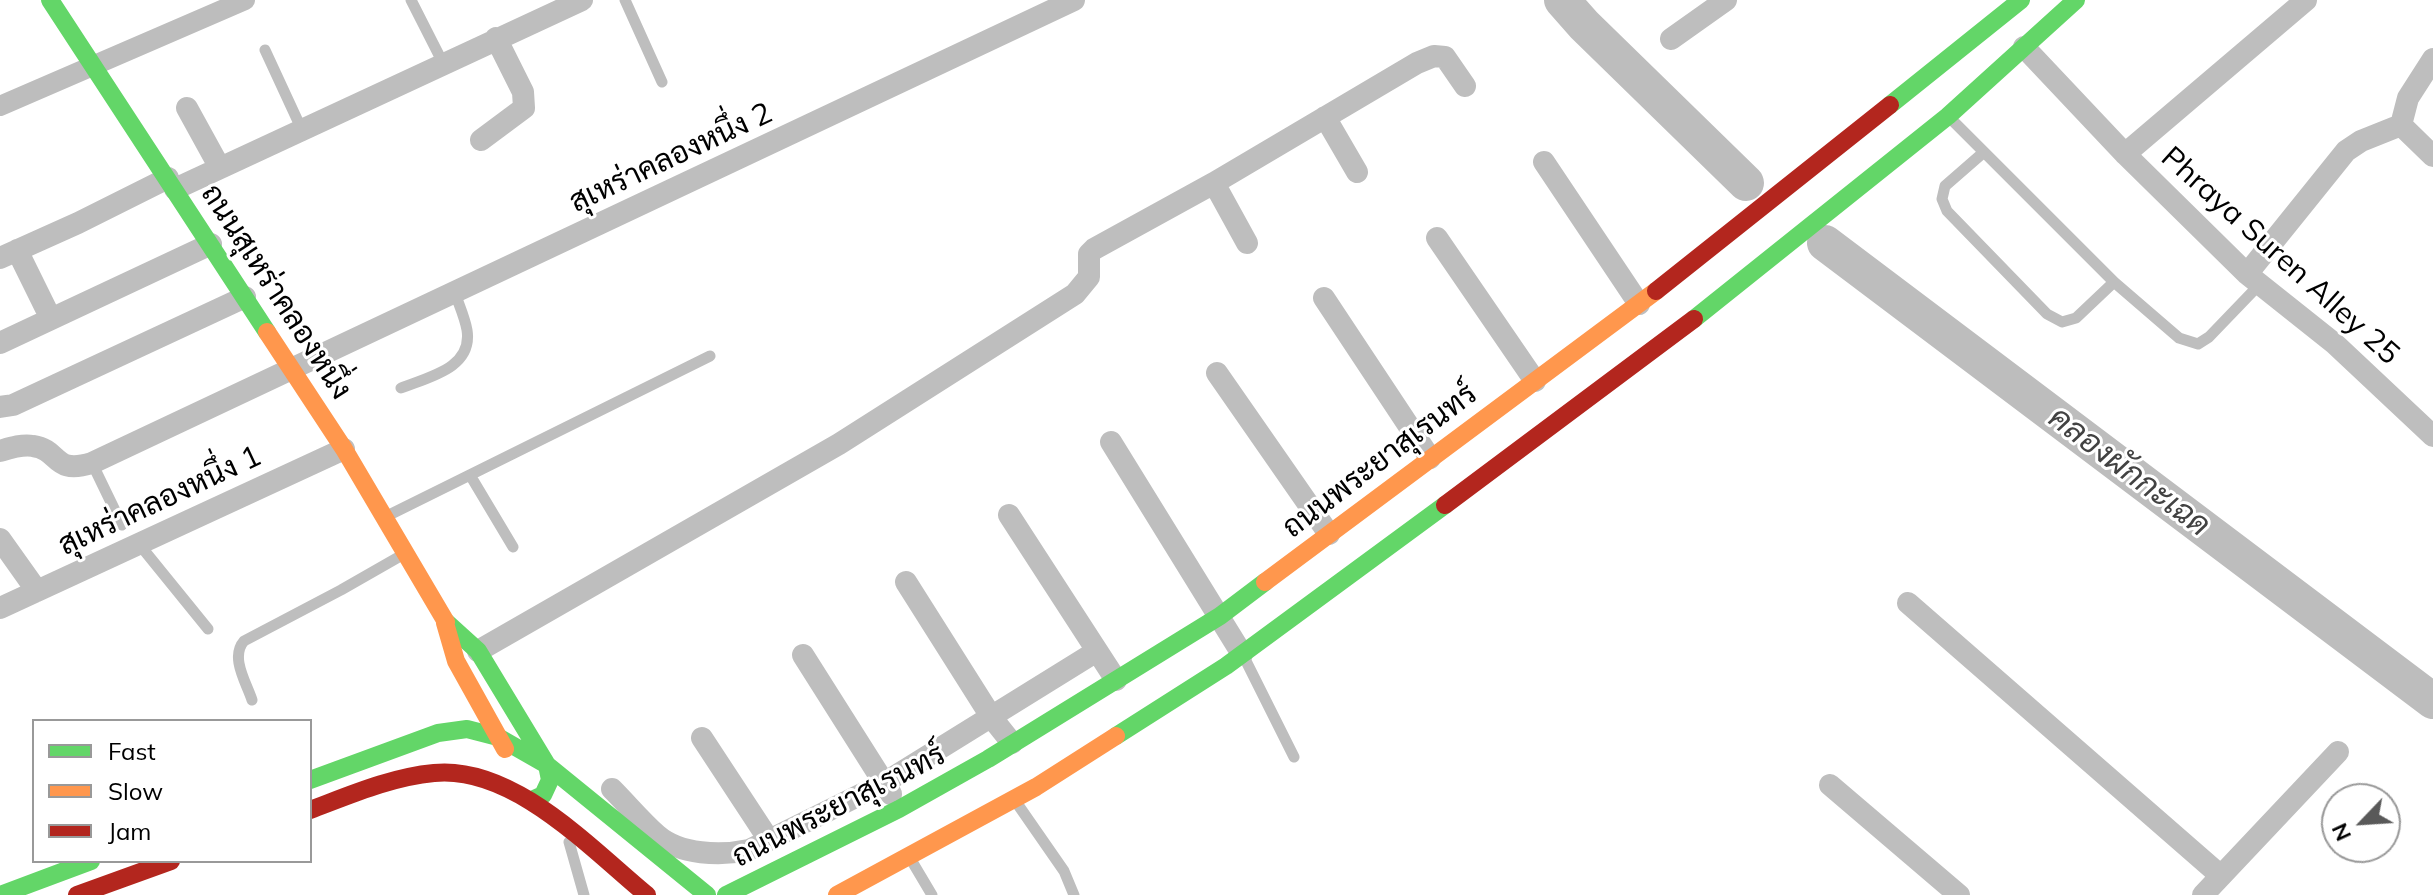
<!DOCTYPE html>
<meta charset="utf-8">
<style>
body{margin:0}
#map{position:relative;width:2433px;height:895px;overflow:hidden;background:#fff;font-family:Mulish,sans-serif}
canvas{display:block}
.legend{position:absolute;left:32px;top:719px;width:280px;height:144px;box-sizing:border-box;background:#fff;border:2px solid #999;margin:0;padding:10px 14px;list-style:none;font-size:24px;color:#000}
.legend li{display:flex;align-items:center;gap:16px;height:40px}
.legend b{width:40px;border:2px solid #999}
.north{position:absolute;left:2321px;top:783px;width:80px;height:80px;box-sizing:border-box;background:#fff;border:2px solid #999;border-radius:50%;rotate:245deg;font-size:22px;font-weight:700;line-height:32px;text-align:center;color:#000}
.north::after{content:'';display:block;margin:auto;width:28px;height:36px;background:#595959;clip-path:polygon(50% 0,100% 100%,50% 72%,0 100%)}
</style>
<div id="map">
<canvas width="2433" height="895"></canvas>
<ul class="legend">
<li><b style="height:10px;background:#63d668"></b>Fast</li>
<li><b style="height:10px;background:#ff974d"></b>Slow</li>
<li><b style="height:10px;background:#b3261e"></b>Jam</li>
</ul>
<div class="north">N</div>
</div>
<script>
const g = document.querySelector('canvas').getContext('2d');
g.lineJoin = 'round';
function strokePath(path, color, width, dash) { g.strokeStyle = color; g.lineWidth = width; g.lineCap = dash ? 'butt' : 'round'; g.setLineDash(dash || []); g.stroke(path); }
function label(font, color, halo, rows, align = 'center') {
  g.font = font + ' Mulish,Sarabun,sans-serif'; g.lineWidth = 6; g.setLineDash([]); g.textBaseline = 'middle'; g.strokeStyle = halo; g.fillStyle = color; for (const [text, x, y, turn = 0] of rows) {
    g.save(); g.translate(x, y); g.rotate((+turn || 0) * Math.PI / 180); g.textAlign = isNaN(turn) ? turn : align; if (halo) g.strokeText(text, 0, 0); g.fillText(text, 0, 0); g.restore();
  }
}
const canal = new Path2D(`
 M0 106 245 0`);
const river = new Path2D(`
 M1562 0 1584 25 1746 183
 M1825 243 2433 701`);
const lane = new Path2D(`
 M411 0 443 63
 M625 0 662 82
 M265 50 302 130
 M1948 116 2114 282 2076 318 2062 322 2047 314 1947 211 1942 199 1945 186 1984 152
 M2114 282 2179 338 2198 344 2209 337 2259 285
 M401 388C429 377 473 368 467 330 465 318 459 305 455 293
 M92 463 122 525
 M470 475 513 547
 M385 517 710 356
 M139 544 208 629
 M1244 657 1294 757
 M252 700C246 682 230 657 244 641L341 590 404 554
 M1014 799 1064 871 1074 895
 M569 842 584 895
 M910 858 932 895`);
const street = new Path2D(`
 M1671 39 1726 0
 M2024 47 2125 154 2247 274 2335 344 2433 436
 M187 108 220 168
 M1325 117 1357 172
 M2401 125 2408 98 2433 59
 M2401 125 2433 156
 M481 140 524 108 523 92 496 38
 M2125 154 2306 0
 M1544 162 1639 304
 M1214 183 1247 243
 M175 189 582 0
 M1437 238 1535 381
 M17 250 51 319
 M0 258 78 223 168 178
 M2247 274 2346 151 2361 141 2401 125
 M1324 298 1430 458
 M0 343 211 244
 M1217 373 1329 534
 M0 407 13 405 245 297
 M1111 442 1242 654
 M0 451C10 448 22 444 33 446 61 450 52 475 92 463L1074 0
 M1009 515 1116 680
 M0 539 37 591
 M906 582 992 718 1012 743
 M1908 603 2221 876
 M0 608 344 449
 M478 651 839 444 1075 294 1089 277V254L1094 249 1214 183 1417 63 1434 56 1445 57 1465 86
 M803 655 891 794
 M702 738 769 840
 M1830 785 1959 895
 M612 789C627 804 641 821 657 835 680 855 721 856 749 850L884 783 1097 651
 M2203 895 2338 752`);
const fast = new Path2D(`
 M50 0 267 332
 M1890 105 2021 0
 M1694 319 1948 116 2076 0
 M446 622 478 651 547 765 550 780 543 795 532 800
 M1116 736 1226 666 1445 505
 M310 780 438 733 467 729 498 737 547 765 707 895
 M0 895 91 861
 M726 895 899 809 988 759 1220 616 1265 582`);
const slow = new Path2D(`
 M267 332 344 449 446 622
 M1265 582 1656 291
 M445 623 456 661 505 749
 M837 895 1036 787 1116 736`);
const jam = new Path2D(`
 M1656 291 1890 105
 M1445 505 1694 319
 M310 810C350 795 391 777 434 773 513 765 590 848 647 895
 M77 895 171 861`);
const streetNames = [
 ["สุเหร่าคลองหนึ่ง 2",671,158,-25],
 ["Phraya Suren Alley 25",2280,256,42],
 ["ถนนสุเหร่าคลองหนึ่ง",276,292,57],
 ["ถนนพระยาสุเรนทร์",1380,461,-37],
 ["สุเหร่าคลองหนึ่ง 1",160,501,-25],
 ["ถนนพระยาสุเรนทร์",839,806,-27]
];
const waterNames = [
 ["คลองผักกะเฉด",2129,472,37]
];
strokePath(canal, '#bdbdbd', 20);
strokePath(river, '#bdbdbd', 36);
strokePath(lane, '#bebebe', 11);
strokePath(street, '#bebebe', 22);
strokePath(fast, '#63d668', 18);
strokePath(slow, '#ff974d', 18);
strokePath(jam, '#b3261e', 18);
label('30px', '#000', '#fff', streetNames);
label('italic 32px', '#424242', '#fff', waterNames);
</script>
